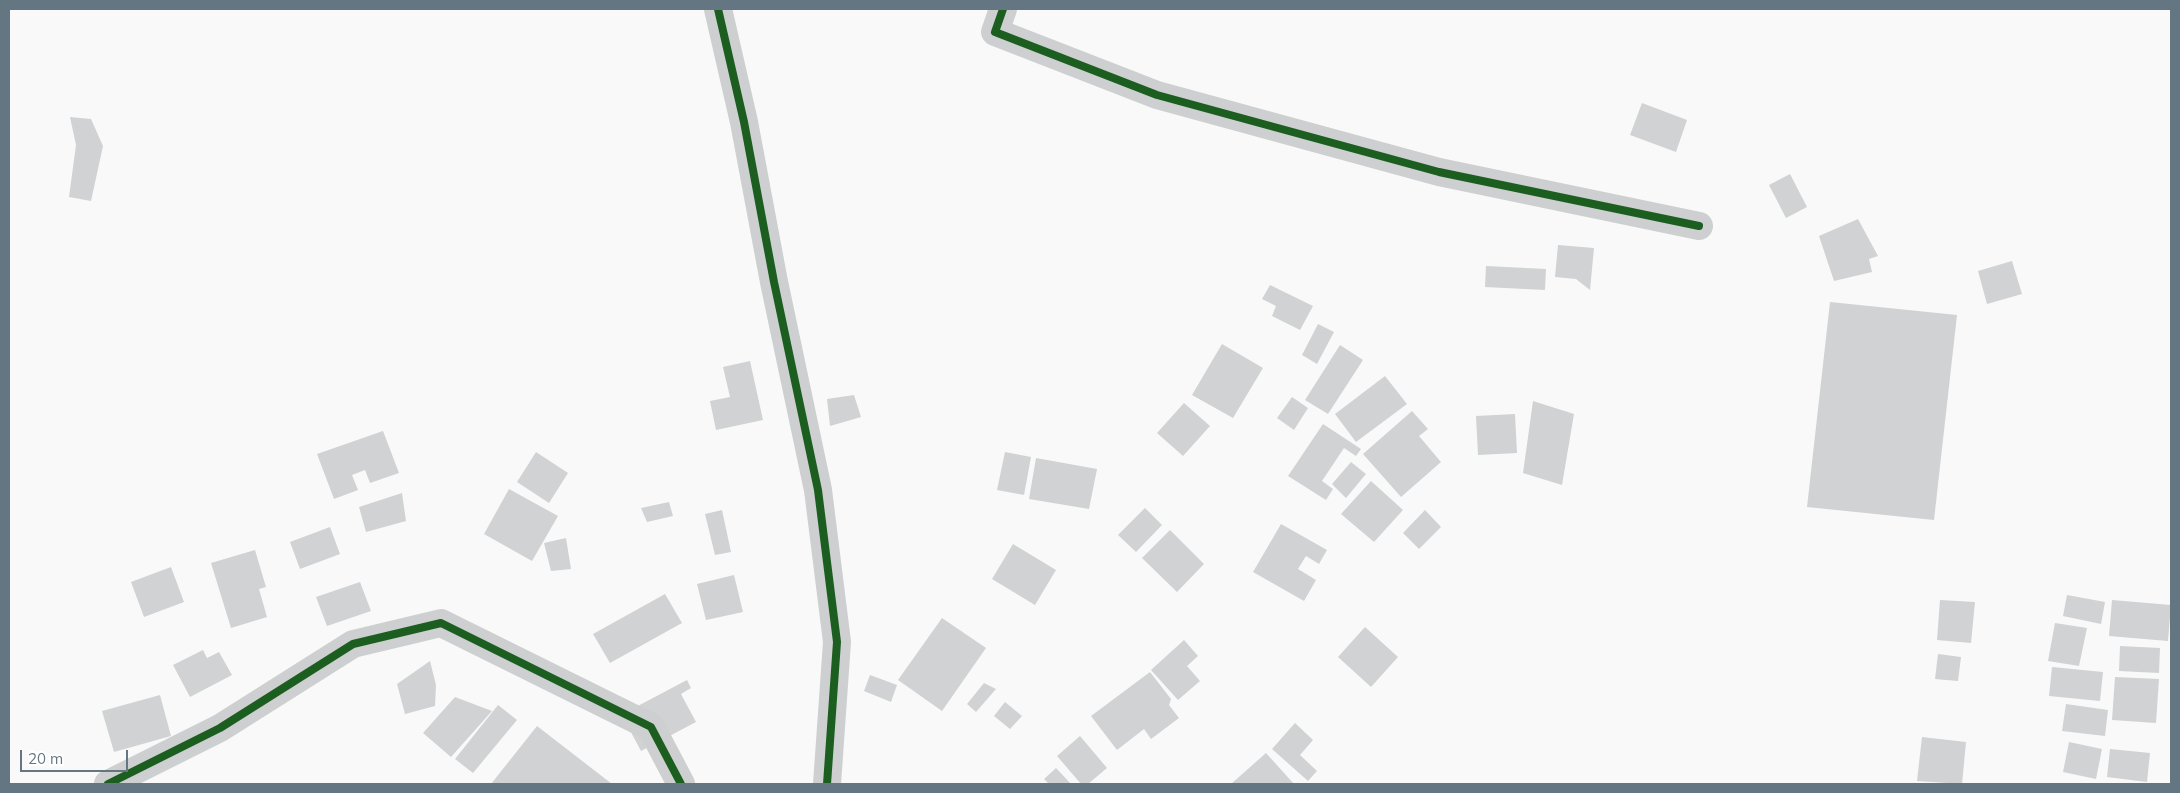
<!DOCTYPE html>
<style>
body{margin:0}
#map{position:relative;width:2180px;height:793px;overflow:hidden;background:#f9f9f9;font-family:Mulish,sans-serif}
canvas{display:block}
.frame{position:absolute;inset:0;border:10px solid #657683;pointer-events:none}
.scale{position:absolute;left:20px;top:750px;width:108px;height:22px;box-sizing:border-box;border:2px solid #657683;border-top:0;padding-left:6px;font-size:15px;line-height:18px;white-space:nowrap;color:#657683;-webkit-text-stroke:4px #fff;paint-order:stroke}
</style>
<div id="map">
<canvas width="2180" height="793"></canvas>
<div class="frame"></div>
<div class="scale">20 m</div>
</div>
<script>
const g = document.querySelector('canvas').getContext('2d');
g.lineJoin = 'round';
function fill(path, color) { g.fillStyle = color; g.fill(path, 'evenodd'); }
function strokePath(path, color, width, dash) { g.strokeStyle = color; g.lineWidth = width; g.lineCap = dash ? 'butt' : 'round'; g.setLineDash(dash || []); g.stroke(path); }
const building = new Path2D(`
 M1642 103 1687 120 1676 152 1630 135Z
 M70 117 91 119 103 146 91 201 69 197 76 145Z
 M1790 174 1807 207 1786 218 1769 185Z
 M1858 219 1878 256 1869 259 1872 272 1834 281 1819 236Z
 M1558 245 1594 248 1590 290 1576 279 1555 277Z
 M2012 261 2022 294 1987 304 1978 271Z
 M1486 266 1546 269 1545 290 1485 287Z
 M1270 285 1313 306 1300 330 1272 316 1276 306 1262 299Z
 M1830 302 1957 315 1934 520 1807 507Z
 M1318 324 1334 332 1317 364 1302 355Z
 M1222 344 1263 368 1233 418 1192 395Z
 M1340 345 1363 360 1328 414 1305 400Z
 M750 361 763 420 716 430 710 401 730 397 723 367Z
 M1385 376 1407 404 1356 442 1335 414Z
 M854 395 861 417 830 426 827 399Z
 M1292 397 1308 408 1294 430 1277 418Z
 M1533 401 1574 414 1562 485 1523 473Z
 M1184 403 1210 426 1183 456 1157 433Z
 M1412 411 1428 429 1419 436 1441 462 1401 497 1363 454Z
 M1515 414 1517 453 1478 455 1476 416Z
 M1323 424 1361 449 1356 456 1344 448 1322 481 1333 489 1326 500 1288 476Z
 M383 431 399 473 370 483 365 470 352 475 358 490 334 499 317 454Z
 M536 452 568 473 549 503 517 482Z
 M1005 452 1031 457 1024 495 997 490Z
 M1036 458 1097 469 1089 509 1029 499Z
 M1351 462 1366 474 1346 498 1332 484Z
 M1371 481 1403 510 1374 542 1341 514Z
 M509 489 558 516 532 561 484 534Z
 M402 493 406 521 366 532 359 507Z
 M669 502 673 516 647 522 641 508Z
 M1145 508 1162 525 1136 552 1118 535Z
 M722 510 731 552 715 555 705 514Z
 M1425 510 1441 527 1419 549 1403 533Z
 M1281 524 1327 550 1319 564 1306 556 1298 569 1316 580 1304 601 1253 572Z
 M330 527 340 554 300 569 290 542Z
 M1170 530 1204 564 1177 592 1142 558Z
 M566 538 571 569 551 571 544 543Z
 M1013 544 1056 570 1035 605 992 579Z
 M255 550 266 587 259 589 267 617 231 628 211 563Z
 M171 567 184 602 144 617 131 582Z
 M734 575 743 612 706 620 697 584Z
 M360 582 371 611 327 626 316 597Z
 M665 594 682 623 610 663 593 634Z
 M2067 595 2105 602 2101 624 2063 616Z
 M1940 600 1975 602 1971 643 1937 640Z
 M2112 600 2171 605 2168 641 2109 636Z
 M942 618 986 648 942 711 898 680Z
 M2055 623 2087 628 2079 666 2048 661Z
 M1365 627 1398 657 1371 687 1338 657Z
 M1184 640 1198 656 1187 666 1200 681 1178 700 1151 670Z
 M2120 646 2160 648 2159 673 2119 671Z
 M203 650 207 658 219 652 232 675 190 697 173 665Z
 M1938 654 1961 657 1958 681 1935 679Z
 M430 661 436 685 435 706 405 714 397 684Z
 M2052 667 2103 672 2100 701 2049 696Z
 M1150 672 1171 699 1169 705 1179 718 1151 739 1144 729 1117 750 1091 716Z
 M870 675 897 685 891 702 864 691Z
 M2115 677 2159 679 2156 723 2112 720Z
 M687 680 691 688 681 694 696 722 641 751 625 721 634 708Z
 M984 683 996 689 976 712 967 704Z
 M160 695 171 736 114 752 102 711Z
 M455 697 492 711 451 757 423 733Z
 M1005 702 1022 716 1010 729 994 716Z
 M2066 704 2108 710 2105 736 2062 731Z
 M498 705 517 720 473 773 455 759Z
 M1295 723 1313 740 1300 755 1317 771 1308 781 1272 749Z
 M537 726 612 784H491Z
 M1080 736 1107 768 1088 784H1081L1057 756Z
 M1922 737 1966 742 1962 784 1917 781Z
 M2069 742 2102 749 2096 779 2063 772Z
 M2110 749 2150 753 2147 782 2107 777Z
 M1266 753 1294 784H1231Z
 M1056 768 1071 784H1049L1044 779Z`);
const street = new Path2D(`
 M718 9 744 122 774 282 818 490 837 642 827 784
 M1003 9 995 32 1157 95 1439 172 1699 226
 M108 784 220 728 353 644 441 623 651 727 681 784`);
const cycleway = new Path2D(`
 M718 9 744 122 774 282 818 490 837 642 827 784
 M1003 9 995 32 1157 95 1439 172 1699 226
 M108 784 220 728 353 644 441 623 651 727 681 784`);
fill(building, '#d0d2d3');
strokePath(street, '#cecfd0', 28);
strokePath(cycleway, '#1b5e20', 8);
</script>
